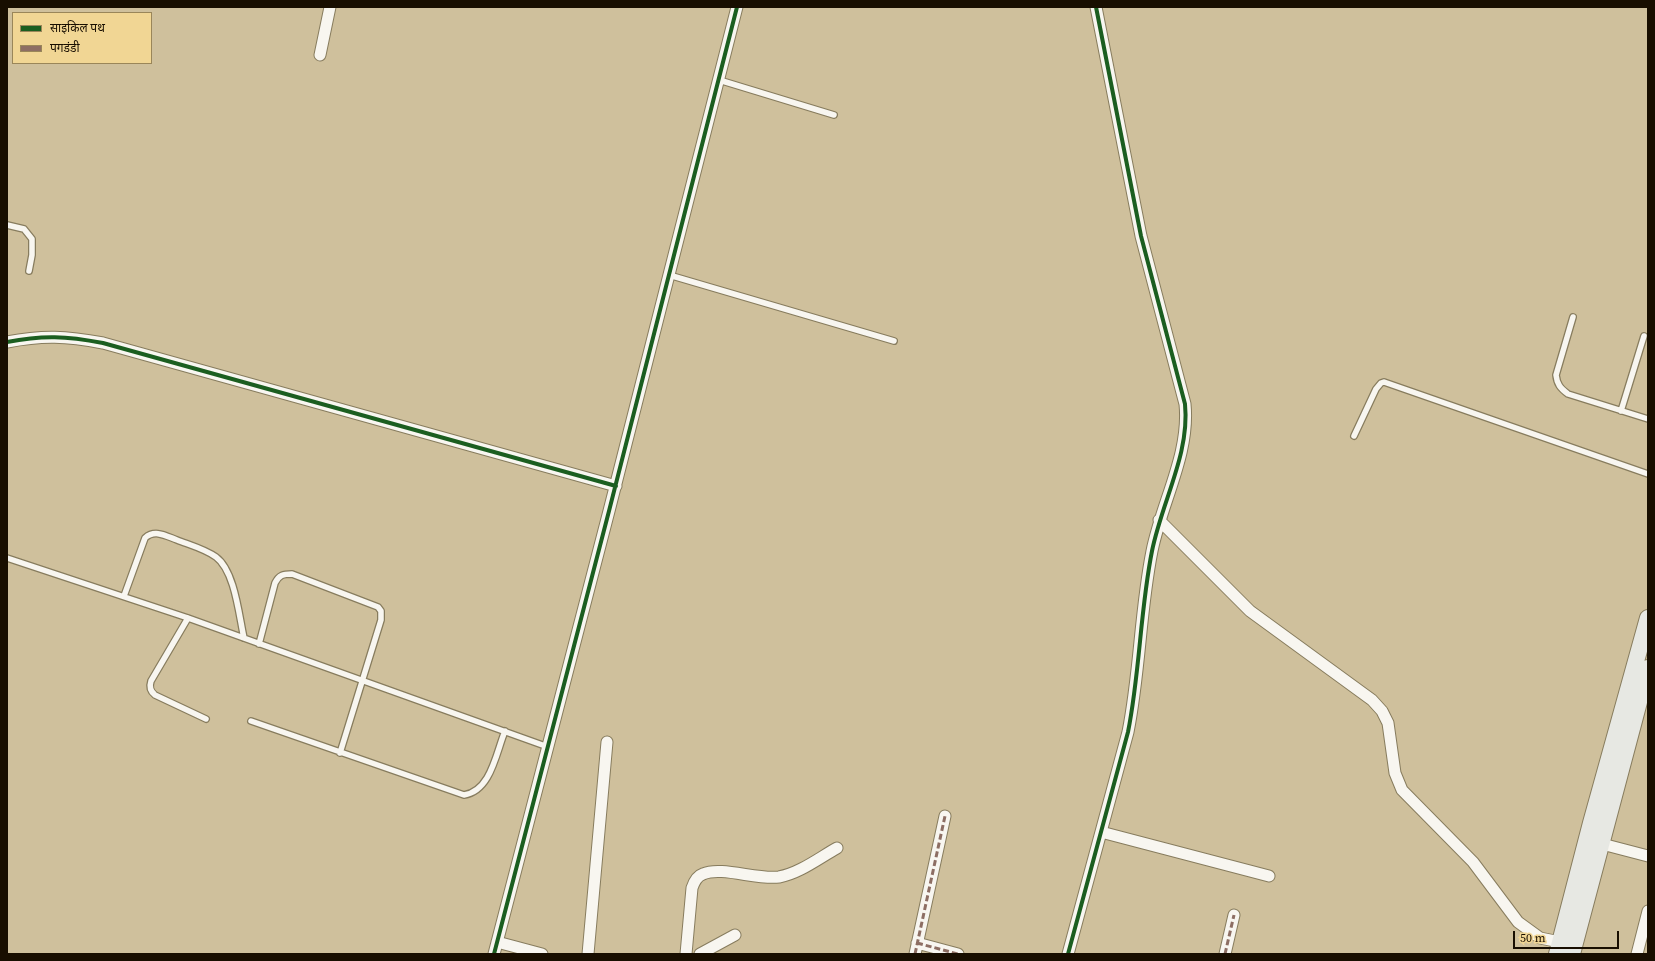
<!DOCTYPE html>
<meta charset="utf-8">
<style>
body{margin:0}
#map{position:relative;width:1655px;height:961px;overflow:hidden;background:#cfc09c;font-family:"Source Serif 4","Noto Sans Devanagari",serif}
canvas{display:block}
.frame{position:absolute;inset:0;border:8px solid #180e00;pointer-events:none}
.legend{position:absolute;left:12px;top:12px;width:140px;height:52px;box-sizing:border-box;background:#f1d694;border:1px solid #9a8659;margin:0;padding:5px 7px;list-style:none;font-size:12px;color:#180e00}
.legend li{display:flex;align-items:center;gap:8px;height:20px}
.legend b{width:20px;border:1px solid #9a8659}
.scale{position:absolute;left:1513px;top:931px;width:106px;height:18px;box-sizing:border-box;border:2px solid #180e00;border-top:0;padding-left:5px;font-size:12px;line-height:14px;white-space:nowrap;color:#180e00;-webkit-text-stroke:3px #f1d694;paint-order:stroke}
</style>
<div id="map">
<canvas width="1655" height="961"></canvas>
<div class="frame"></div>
<ul class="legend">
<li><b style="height:5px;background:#1b5e20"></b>साइकिल पथ</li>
<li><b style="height:5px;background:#8d6e63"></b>पगडंडी</li>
</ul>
<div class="scale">50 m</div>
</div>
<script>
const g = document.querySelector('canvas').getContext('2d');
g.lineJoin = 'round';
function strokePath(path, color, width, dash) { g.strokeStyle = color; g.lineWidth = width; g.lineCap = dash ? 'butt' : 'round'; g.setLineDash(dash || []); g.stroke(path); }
const lane = new Path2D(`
 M719 80 834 115
 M7 225 24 229 32 239V255L29 271
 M669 275 894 341
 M1573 317 1556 375C1557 384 1560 388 1568 394L1648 419
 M1621 411 1644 336
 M1354 436 1376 389 1381 383 1384 382 1648 474
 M7 558 188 618 548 747
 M124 596 145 538C155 529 166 536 177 540 190 545 205 549 216 557 235 571 239 616 244 638
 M188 618 151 681C149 687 150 691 155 695L206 719
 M259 644 275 583C279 575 283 574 292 574L378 607 381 611V620L340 753
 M251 721 464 795C491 791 496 753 505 731`);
const street = new Path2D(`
 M320 55 330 7
 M7 342C43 335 66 336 103 343L616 486
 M1159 520 1250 611 1372 700 1382 711 1388 723 1395 773 1402 790 1473 862 1518 922 1540 938 1560 942
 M1101 832 1269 876
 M1602 844 1648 856
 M497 942 542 954
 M917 943 958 954
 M494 954 609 511 737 7
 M588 954 607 742
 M686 954 692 888C694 882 697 876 703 874 721 866 757 880 779 877 800 873 819 858 837 848
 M700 954 735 935
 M915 954 945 816
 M1068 954 1128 732C1140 672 1140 611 1152 551 1162 501 1190 454 1185 404L1141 236 1096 7
 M1225 954 1234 915
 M1637 954 1648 911`);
const secondary = new Path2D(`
 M1557 954 1591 823 1648 618
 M1572 954 1648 668`);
const quiet = new Path2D(`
 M917 943 958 954
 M915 954 945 816
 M1225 954 1234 915`);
const cycleway = new Path2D(`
 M7 342C43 335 66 336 103 343L616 486
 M494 954 609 511 737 7
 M1068 954 1128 732C1140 672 1140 611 1152 551 1162 501 1190 454 1185 404L1141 236 1096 7`);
strokePath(lane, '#877c5e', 8);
strokePath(street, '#877c5e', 13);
strokePath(secondary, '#877c5e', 18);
strokePath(lane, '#f8f6f0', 5.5);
strokePath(street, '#f8f6f0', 11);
strokePath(secondary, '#e7e8e3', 16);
strokePath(quiet, '#8d6e63', 3, [6, 3]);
strokePath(cycleway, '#1b5e20', 4);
</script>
